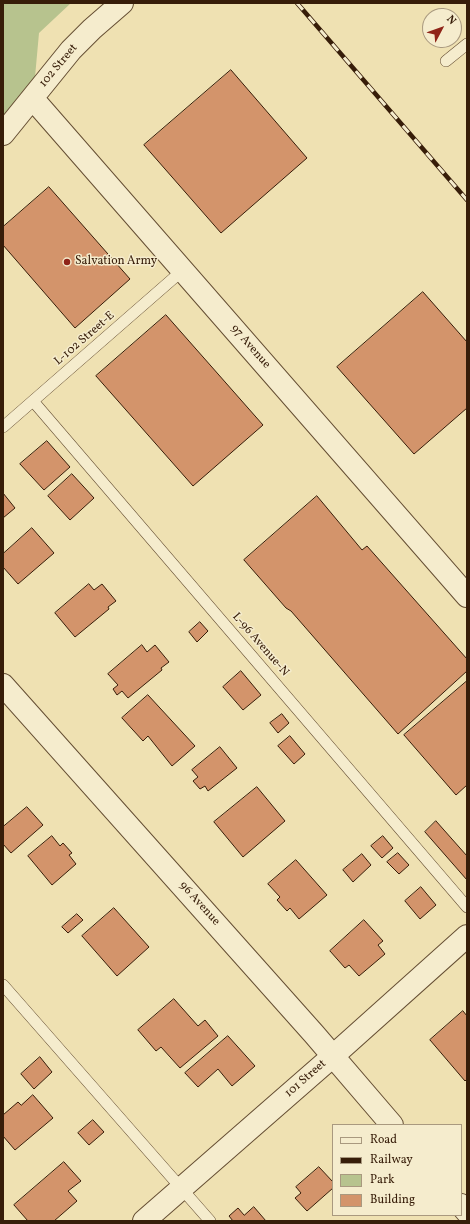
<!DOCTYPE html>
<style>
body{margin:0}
#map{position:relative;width:470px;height:1224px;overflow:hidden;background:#efe1b2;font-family:Vollkorn,serif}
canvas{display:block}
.frame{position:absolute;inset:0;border:4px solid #371d09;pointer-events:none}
.legend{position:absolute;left:332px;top:1124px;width:130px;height:92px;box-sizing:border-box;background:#f5eccd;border:1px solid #a9997f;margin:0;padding:5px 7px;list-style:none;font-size:12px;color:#371d09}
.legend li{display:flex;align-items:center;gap:8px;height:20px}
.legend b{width:20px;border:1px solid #a9997f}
.north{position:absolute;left:422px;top:8px;width:40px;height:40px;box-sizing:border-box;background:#f5eccd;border:1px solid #a9997f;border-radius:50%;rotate:49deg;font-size:11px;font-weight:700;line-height:16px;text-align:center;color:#371d09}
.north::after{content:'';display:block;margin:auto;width:14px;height:18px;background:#8f2418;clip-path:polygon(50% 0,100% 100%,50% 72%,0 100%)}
</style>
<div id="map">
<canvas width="470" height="1224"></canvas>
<div class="frame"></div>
<ul class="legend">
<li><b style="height:5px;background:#f5eccd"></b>Road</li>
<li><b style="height:5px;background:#371d09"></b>Railway</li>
<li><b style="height:11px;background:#b7c38e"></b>Park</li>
<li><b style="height:11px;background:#d3946b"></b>Building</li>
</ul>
<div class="north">N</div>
</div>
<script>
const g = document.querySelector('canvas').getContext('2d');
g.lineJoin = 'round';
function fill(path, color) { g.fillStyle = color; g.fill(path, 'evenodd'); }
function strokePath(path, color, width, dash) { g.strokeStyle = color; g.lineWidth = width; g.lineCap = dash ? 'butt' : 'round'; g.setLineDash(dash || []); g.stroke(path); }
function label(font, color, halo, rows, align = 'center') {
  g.font = font + ' Vollkorn,serif'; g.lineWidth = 3; g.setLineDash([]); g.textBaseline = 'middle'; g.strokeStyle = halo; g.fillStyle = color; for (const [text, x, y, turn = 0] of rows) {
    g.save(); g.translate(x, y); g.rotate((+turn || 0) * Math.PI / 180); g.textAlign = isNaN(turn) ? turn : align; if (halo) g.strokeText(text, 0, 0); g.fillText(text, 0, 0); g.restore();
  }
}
const green = new Path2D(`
 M3 3H71L39 33 33 99 3 134Z`);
const building = new Path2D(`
 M231 70 307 158 221 233 144 145Z
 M49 187 130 279 75 328 3 245V227Z
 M423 292 467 342V408L414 454 337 367Z
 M166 315 263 425 193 486 96 376Z
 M47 441 70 467 44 490 20 464Z
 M72 474 94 498 70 520 48 496Z
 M3 493 15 508 3 518Z
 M317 496 362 550 367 546 467 659V671L398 734 291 611 286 608 244 560Z
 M32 528 54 553 18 584 3 567V554Z
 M89 584 94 590 102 584 116 601 108 607 109 609 75 637 55 613Z
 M200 622 208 631 197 642 189 632Z
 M142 645 147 652 155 645 169 662 161 668 162 670 128 698 122 691 117 695 113 689 118 685 108 674Z
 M241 671 261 695 243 710 223 687Z
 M467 681V785L456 795 404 735Z
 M148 695 195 746 172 766 148 736 143 741 122 718Z
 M282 714 289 723 278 733 270 723Z
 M290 736 305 754 294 764 278 746Z
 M220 747 237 768 208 791 205 786 200 789 193 781 198 777 192 770Z
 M257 787 285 821 243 857 214 822Z
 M27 807 43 825 11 853 3 844V827Z
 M436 821 467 856V880L425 832Z
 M52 836 60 846 63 843 72 853 69 855 76 864 52 885 28 856Z
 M383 836 393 848 382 858 371 846Z
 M398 853 409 865 399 874 387 862Z
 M362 854 371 865 353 882 343 870Z
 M296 860 327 895 299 919 290 908 287 911 277 900 280 897 268 884Z
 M421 887 436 905 420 919 405 901Z
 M114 908 149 947 117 976 82 936Z
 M77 914 83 920 68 933 62 927Z
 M364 920 383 941 378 945 385 954 359 976 349 965 345 968 330 951Z
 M174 999 198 1026 205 1020 218 1036 180 1068 161 1047 156 1051 138 1030Z
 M463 1011 467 1016V1079L465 1081 430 1040Z
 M228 1036 255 1066 232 1086 218 1069 198 1087 185 1073Z
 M40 1057 52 1072 34 1089 21 1074Z
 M33 1095 53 1118 15 1150 3 1136V1115L18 1102 21 1105Z
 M93 1120 104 1132 89 1145 78 1133Z
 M64 1162 81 1181 68 1191 77 1201 54 1221H28L14 1205Z
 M319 1167 333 1182V1188L307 1211 295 1198 301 1193 296 1187Z
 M254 1207 266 1221H233L229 1216 238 1208 244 1215Z`);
const service = new Path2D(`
 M446 61 467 44
 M33 401 467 907
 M3 427 183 270
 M3 985 210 1221`);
const minor = new Path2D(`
 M3 685 314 1034 392 1125
 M461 1205 467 1212
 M144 1221 333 1056 467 936`);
const tertiary = new Path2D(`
 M33 99 467 596
 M3 134 71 50 92 29 122 3`);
const rail = new Path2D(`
 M297 3 467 200`);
const markers = [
 [67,262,4,"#8f2418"]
];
const streetNames = [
 ["102 Street",59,66,-50],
 ["L-102 Street-E",85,339,-41],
 ["97 Avenue",250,347,49],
 ["L-96 Avenue-N",260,645,49],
 ["96 Avenue",199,904,48],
 ["101 Street",306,1079,-41]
];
const poiNames = [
 ["Salvation Army",75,262]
];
fill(green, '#b7c38e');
fill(building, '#d3946b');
strokePath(building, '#371d09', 1);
strokePath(service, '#654e33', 12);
strokePath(minor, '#654e33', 24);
strokePath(tertiary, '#654e33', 24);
strokePath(service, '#f5eccd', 11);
strokePath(minor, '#f5eccd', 22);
strokePath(tertiary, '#f5eccd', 22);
strokePath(rail, '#371d09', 4.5);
strokePath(rail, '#f5eccd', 3, [9]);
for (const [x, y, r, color] of markers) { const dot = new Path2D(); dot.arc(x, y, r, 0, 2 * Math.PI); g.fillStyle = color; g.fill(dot); strokePath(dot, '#f5eccd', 1.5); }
label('12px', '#371d09', '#f5eccd', streetNames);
label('12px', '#371d09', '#f5eccd', poiNames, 'left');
</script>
